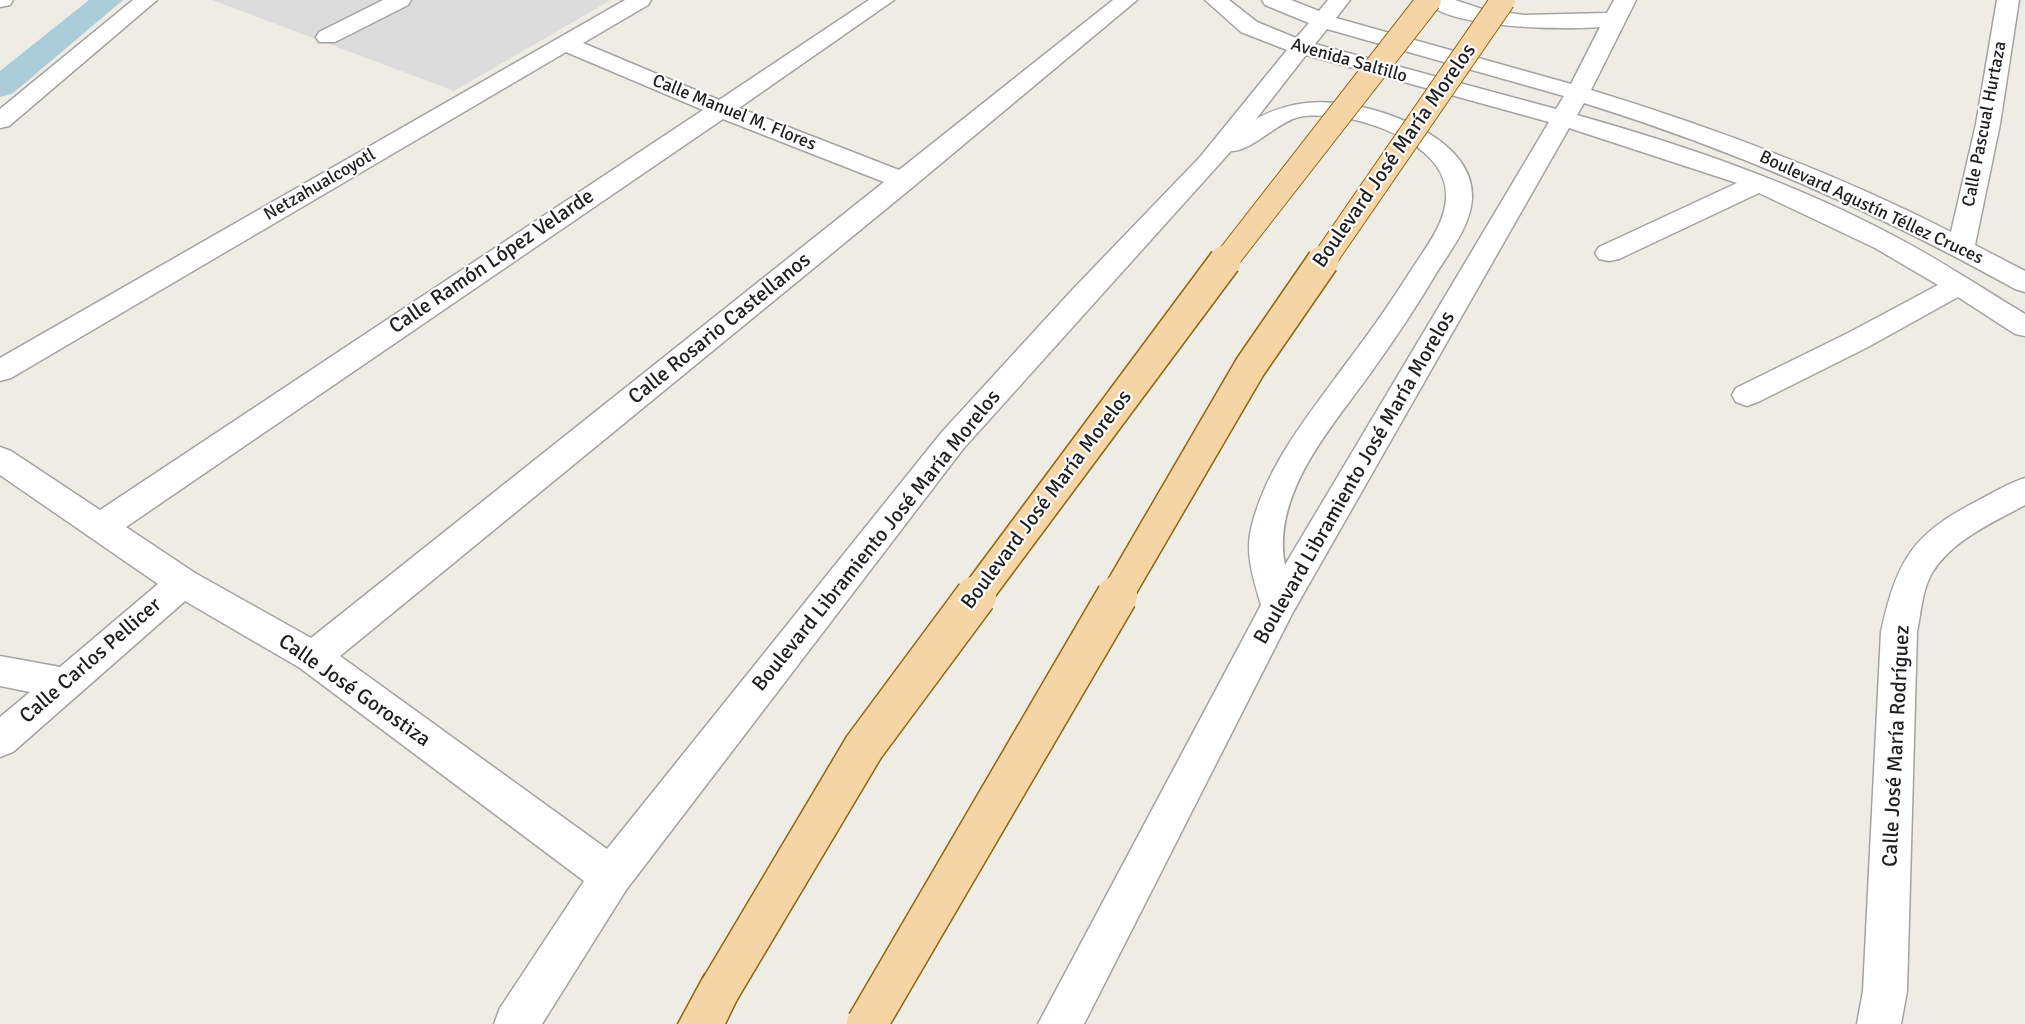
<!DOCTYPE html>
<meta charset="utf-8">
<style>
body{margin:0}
canvas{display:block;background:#efece6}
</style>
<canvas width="2025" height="1024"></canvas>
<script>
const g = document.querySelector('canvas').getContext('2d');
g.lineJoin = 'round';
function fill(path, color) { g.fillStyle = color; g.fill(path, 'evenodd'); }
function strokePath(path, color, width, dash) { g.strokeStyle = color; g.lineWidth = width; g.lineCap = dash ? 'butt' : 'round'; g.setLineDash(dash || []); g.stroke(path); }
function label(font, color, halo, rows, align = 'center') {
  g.font = font + ' Signika,sans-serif'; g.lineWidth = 4.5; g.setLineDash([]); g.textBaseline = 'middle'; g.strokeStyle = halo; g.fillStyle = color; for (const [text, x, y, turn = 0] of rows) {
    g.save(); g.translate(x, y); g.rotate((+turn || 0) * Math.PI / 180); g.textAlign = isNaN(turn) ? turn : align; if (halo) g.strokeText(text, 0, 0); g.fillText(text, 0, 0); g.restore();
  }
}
const residential = new Path2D(`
 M212 0H611L454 91Z`);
const canal = new Path2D(`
 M89 0H123L12 94 0 97V71Z`);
const minor = new Path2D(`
 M0 0H13L10 5 0 7Z
 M133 0H157L9 126 0 128V109Z
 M383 0H411L408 5 335 42H319L316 37 319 32Z
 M625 0H651L648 5 583 43 719 100 869 0H894L739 108 899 170 1113 0H1137L914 186 340 656 607 849 941 433 1073 289 1200 157 1287 50 1241 32 1205 0H1229L1257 22 1296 38 1309 23 1265 5 1262 0H1291L1319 11 1328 0H1350L1336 18 1571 84 1600 27C1567 30 1445 29 1425 0H1455L1482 9 1524 15 1607 13 1614 0H1636L1591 90C1715 128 1835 173 1951 232L1976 124 1997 0H2019L2000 124 1975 245 2025 271V292L2015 289C1877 212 1735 150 1584 103L1577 115C1687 146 1795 183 1896 237 1940 260 1982 288 2025 314V336L2015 334 1958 297 1868 347 1758 402 1747 406 1736 402 1732 395 1736 388 1848 333 1938 285 1875 248 1759 193 1619 259 1609 261 1599 259 1595 253 1599 247 1737 183 1569 128 1292 614 1084 1024H1038L1261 605C1254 581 1245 554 1251 529 1266 465 1310 413 1348 361 1370 332 1391 302 1410 272 1424 250 1444 226 1446 199 1450 150 1380 123 1340 117 1327 116 1312 114 1299 117 1277 122 1251 152 1231 151L963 449 626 890 542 1024H494L500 1008 584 881 300 668 185 601 13 752 0 757V717L30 692 0 686V656L60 667 158 584 0 475V447L11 451 100 510 703 110 566 52 11 378 0 381V358ZM1327 29 1564 96 1556 109 1315 44ZM1306 55 1549 122 1285 565C1271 492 1334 425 1372 371 1395 339 1417 306 1437 272 1451 250 1470 226 1472 199 1475 147 1407 118 1366 108 1327 99 1292 99 1256 119ZM723 119 884 182 311 638 195 573 126 527Z
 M2025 478V505C1992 523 1952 540 1932 573 1922 590 1921 613 1917 632L1907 991 1901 1024H1857L1863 991 1881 632C1897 560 1912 534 1979 500 1994 492 2009 483 2025 478Z`);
const major = new Path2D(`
 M720 967 735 974 742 989 725 1024H678L705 974Z`);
const majorBridgeFar2 = new Path2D(`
 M1224 263 1429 0
 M1322 263 1503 0`);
const majorBridgeFar1 = new Path2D(`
 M975 597 1225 261
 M1116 597 1250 367 1323 261`);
const majorBridge = new Path2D(`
 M720 989 864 747 976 596
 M867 1024 1117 596`);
const farStreetnames = [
 ["Avenida Saltillo",1349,61,16],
 ["Calle Manuel M. Flores",734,113,22],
 ["Calle Pascual Hurtaza",1985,124,-79],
 ["Netzahualcoyotl",320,185,-30],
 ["Boulevard Agustín Téllez Cruces",1871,208,25]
];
const streetNames = [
 ["Boulevard José María Morelos",1395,156,-55],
 ["Calle Ramón López Velarde",492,262,-34],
 ["Calle Rosario Castellanos",720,329,-39],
 ["Boulevard Libramiento José María Morelos",1355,478,-60],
 ["Boulevard José María Morelos",1047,500,-53],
 ["Boulevard Libramiento José María Morelos",877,541,-51],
 ["Calle Carlos Pellicer",91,661,-41],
 ["Calle José Gorostiza",354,691,35],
 ["Calle José María Rodríguez",1897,746,-87]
];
fill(residential, '#dddcdc');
fill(canal, '#aacdd9');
strokePath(minor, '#a3a3a3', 3);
strokePath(major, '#8f660b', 3);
fill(minor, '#fff');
fill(major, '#f5d4a5');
strokePath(majorBridgeFar2, '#8f660b', 26, []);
strokePath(majorBridgeFar1, '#8f660b', 34, []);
strokePath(majorBridge, '#8f660b', 43, []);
strokePath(majorBridgeFar2, '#f5d4a5', 24);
strokePath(majorBridgeFar1, '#f5d4a5', 31);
strokePath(majorBridge, '#f5d4a5', 40);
label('18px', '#1f1f1f', '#fff', farStreetnames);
label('21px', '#1f1f1f', '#fff', streetNames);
</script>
